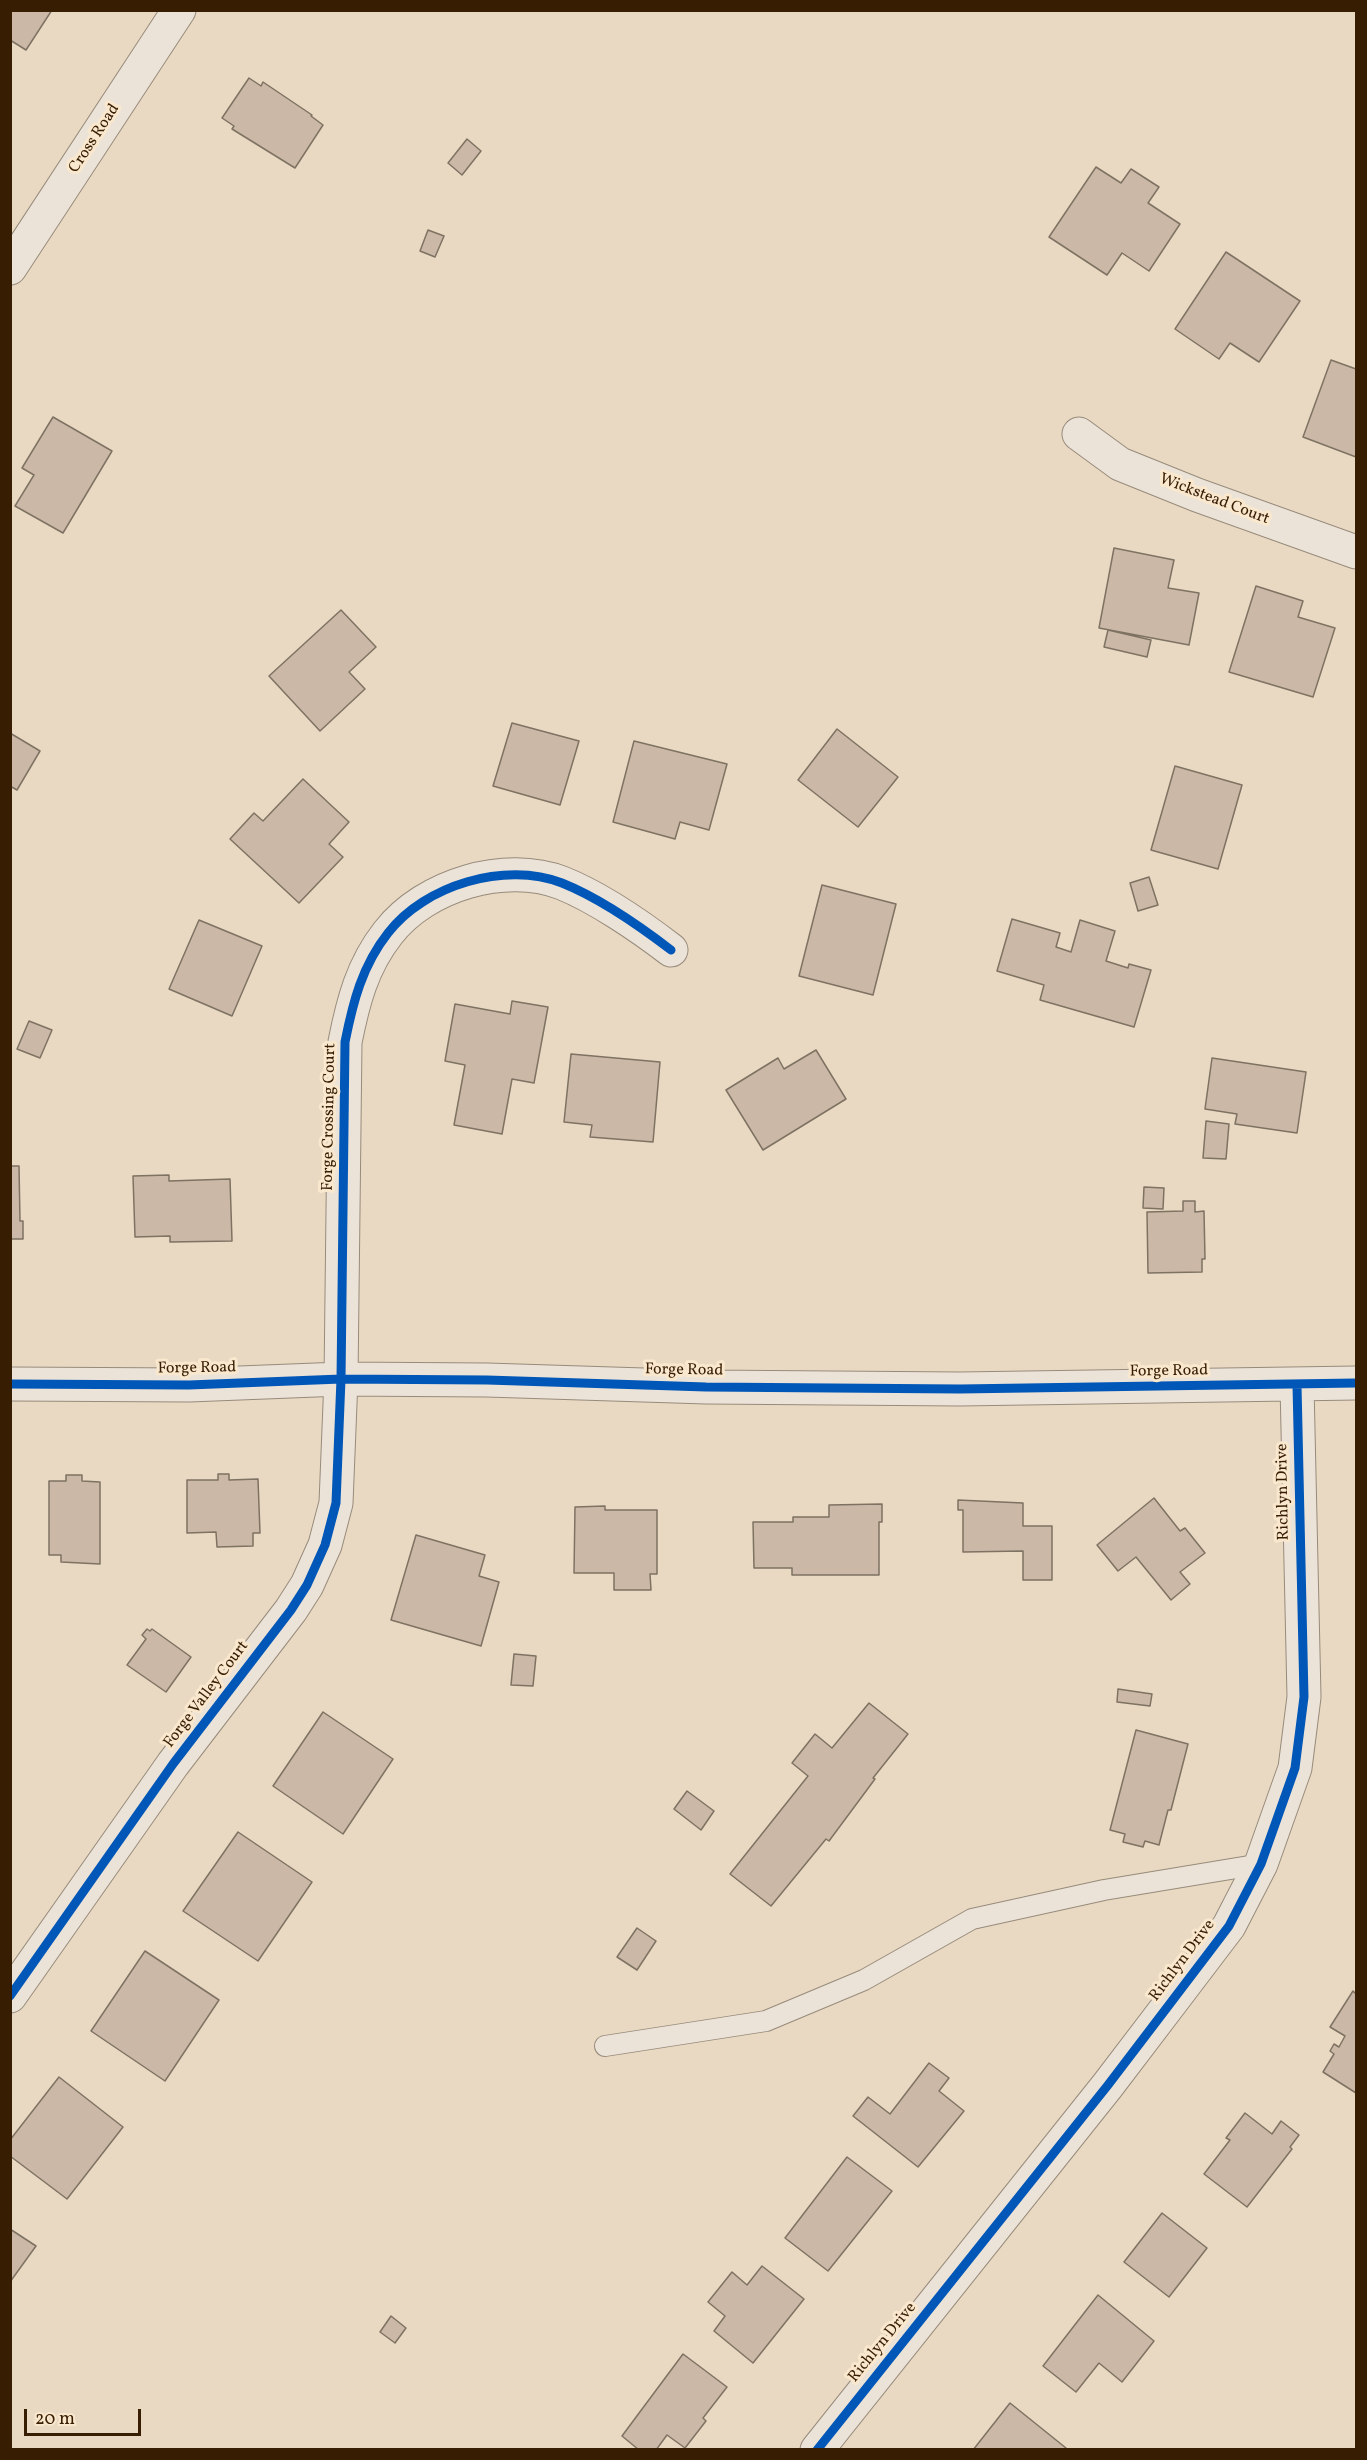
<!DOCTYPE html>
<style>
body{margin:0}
#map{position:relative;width:1367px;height:2460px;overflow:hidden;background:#e9d9c2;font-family:Vollkorn,serif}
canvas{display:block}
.frame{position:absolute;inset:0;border:12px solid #371d02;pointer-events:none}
.scale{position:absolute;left:24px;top:2409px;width:117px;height:27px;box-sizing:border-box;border:3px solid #371d02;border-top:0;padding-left:8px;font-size:18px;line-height:21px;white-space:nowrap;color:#371d02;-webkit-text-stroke:4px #fae8ce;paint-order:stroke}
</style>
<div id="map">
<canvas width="1367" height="2460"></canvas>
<div class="frame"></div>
<div class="scale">20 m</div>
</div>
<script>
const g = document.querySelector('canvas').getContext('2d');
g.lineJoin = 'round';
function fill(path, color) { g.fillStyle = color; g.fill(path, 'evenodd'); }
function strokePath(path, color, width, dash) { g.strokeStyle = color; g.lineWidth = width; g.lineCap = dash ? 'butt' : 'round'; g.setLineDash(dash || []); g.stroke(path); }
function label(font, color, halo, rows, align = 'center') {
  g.font = font + ' Vollkorn,serif'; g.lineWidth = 6; g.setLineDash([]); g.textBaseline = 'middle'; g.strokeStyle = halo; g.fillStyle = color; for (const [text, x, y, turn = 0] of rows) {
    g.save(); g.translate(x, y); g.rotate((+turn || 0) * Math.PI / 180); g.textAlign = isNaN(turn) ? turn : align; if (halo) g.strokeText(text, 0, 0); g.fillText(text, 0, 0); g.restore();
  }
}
const building = new Path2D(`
 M10 10H52L26 50 10 40Z
 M249 78 261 86 263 82 312 115 311 116 323 125 295 168 232 129 234 126 222 118Z
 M467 139 481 151 462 175 448 163Z
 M1096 167 1121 183 1131 169 1159 187 1148 203 1180 224 1149 271 1122 253 1107 275 1049 237Z
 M428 230 444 236 435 257 420 251Z
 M1226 252 1300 301 1259 362 1230 343 1219 359 1175 329Z
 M1331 360 1356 369V457L1303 437Z
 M53 417 112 451 63 533 15 506 34 475 22 468Z
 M1114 548 1174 560 1168 588 1199 593 1189 645 1099 628Z
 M1256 586 1303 601 1298 617 1335 628 1313 697 1229 672Z
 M341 610 376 647 349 672 365 689 320 731 269 676Z
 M1108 630 1151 640 1147 657 1104 647Z
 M512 723 579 741 560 805 493 786Z
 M837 729 898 777 858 827 798 780Z
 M10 733 40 751 17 790 10 786Z
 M634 741 727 764 709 830 680 822 675 839 613 822Z
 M1175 766 1242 785 1218 869 1151 850Z
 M303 779 349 822 329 844 343 857 299 903 230 839 254 813 263 821Z
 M1149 877 1158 905 1138 911 1130 883Z
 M822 885 896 904 873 995 799 976Z
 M1012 919 1060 933 1056 947 1071 952 1080 920 1115 931 1106 961 1128 968 1129 964 1151 970 1134 1027 1040 1000 1044 985 997 971Z
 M199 920 262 946 232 1016 169 989Z
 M512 1001 548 1007 534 1083 512 1079 502 1134 454 1125 465 1065 445 1061 455 1004 510 1014Z
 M29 1021 52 1030 40 1058 17 1049Z
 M816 1050 846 1099 763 1150 726 1090 778 1058 784 1069Z
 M571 1054 660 1062 653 1142 590 1137 592 1125 564 1122Z
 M1212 1058 1306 1072 1297 1133 1235 1124 1237 1114 1205 1109Z
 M1206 1121 1229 1124 1226 1159 1203 1158Z
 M10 1166H19L20 1221H23V1239H10Z
 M169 1175V1181L230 1179 232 1241 170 1242V1236L135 1237 133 1176Z
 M1144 1187 1164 1188 1163 1209 1143 1208Z
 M1183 1201H1195V1212L1204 1211 1205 1259H1202V1272L1148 1273 1147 1212 1183 1211Z
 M218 1474H229V1480L258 1479 260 1533H253V1546L217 1547 216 1532 187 1533V1480H218Z
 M66 1475H82V1481L100 1482V1564L61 1562V1555H49V1481H66Z
 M1154 1498 1180 1531 1185 1528 1205 1553 1180 1572 1190 1584 1171 1600 1136 1557 1118 1571 1097 1545Z
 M958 1500 1023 1503V1526H1052V1580H1023V1551L963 1552V1510H958Z
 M882 1504V1522H879V1575H792V1568H754L753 1522H793V1517H829V1505Z
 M605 1506V1510H657V1574H650L651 1590H614V1573H574L575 1507Z
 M416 1535 485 1555 479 1576 499 1582 481 1646 391 1620Z
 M147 1629 150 1631 152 1629 191 1657 166 1692 127 1665 146 1639 142 1635Z
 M514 1654 536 1656 533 1686 511 1685Z
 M1118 1689 1152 1694 1150 1706 1117 1702Z
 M869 1703 908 1734 873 1778 875 1779 829 1841 826 1839 771 1906 730 1874 808 1776 792 1763 815 1734 832 1748Z
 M323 1712 393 1759 343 1834 273 1786Z
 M1136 1730 1188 1744 1171 1810H1168L1159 1845 1145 1841 1143 1847 1123 1842 1125 1834 1110 1830Z
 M687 1791 714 1811 701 1830 674 1809Z
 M238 1832 312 1882 258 1961 183 1911Z
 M637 1928 656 1941 637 1970 617 1957Z
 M145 1951 219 2000 165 2081 91 2031Z
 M1353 1991 1356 1994V2093L1323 2072 1334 2054 1330 2051 1334 2044 1339 2047 1345 2036 1330 2027Z
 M929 2063 949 2078 939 2091 964 2111 918 2167 853 2116 868 2097 890 2114Z
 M59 2077 123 2127 67 2199 10 2156V2140Z
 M1245 2113 1272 2134 1281 2121 1299 2135 1290 2147 1292 2149 1247 2207 1204 2174 1230 2140 1226 2138Z
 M847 2157 892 2191 828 2271 785 2238Z
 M1162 2213 1207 2248 1169 2297 1124 2262Z
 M10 2229 36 2246 10 2282Z
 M762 2266 804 2299 753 2363 714 2331 725 2316 708 2302 732 2272 747 2285Z
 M1098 2295 1154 2341 1122 2382 1099 2363 1076 2392 1043 2366Z
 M391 2316 406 2328 395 2343 380 2332Z
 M683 2354 727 2387 703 2418 706 2421 685 2448 667 2435 656 2450H639L622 2436Z
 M1010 2403 1066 2448 1065 2450H973Z`);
const lane = new Path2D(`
 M605 2046 766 2021 864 1980 972 1919 1104 1890 1261 1864`);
const street = new Path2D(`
 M10 268 179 10
 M1079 434 1120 464 1197 495 1356 552
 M10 1384 189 1385 341 1379 487 1380 706 1387 960 1389 1356 1383
 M10 1996 173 1764 291 1610 307 1585 325 1545 336 1503 341 1379 345 1042C353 1002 362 966 388 933 425 885 505 861 562 883 597 897 641 927 671 950
 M817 2450 1108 2085 1172 2001 1229 1926 1261 1864 1295 1768 1304 1697 1297 1385`);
const cycleway = new Path2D(`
 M10 1384 189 1385 341 1379 487 1380 706 1387 960 1389 1356 1383
 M10 1996 173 1764 291 1610 307 1585 325 1545 336 1503 341 1379 345 1042C353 1002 362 966 388 933 425 885 505 861 562 883 597 897 641 927 671 950
 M817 2450 1108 2085 1172 2001 1229 1926 1261 1864 1295 1768 1304 1697 1297 1385`);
const streetNames = [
 ["Cross Road",95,139,-57],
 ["Wickstead Court",1214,500,21],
 ["Forge Crossing Court",330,1117,-89],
 ["Forge Road",197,1369,-1],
 ["Forge Road",684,1371,1],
 ["Forge Road",1169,1372,-1],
 ["Richlyn Drive",1284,1492,-91],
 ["Forge Valley Court",207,1695,-53],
 ["Richlyn Drive",1183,1961,-53],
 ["Richlyn Drive",883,2343,-51]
];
fill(building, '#ccb8a6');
strokePath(building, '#7e7262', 1.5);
strokePath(lane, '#978b7b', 22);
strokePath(street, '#978b7b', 35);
strokePath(lane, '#ece3d8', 20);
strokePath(street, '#ece3d8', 33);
strokePath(cycleway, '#0057b8', 9);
label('16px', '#371d02', '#fae8ce', streetNames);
</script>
